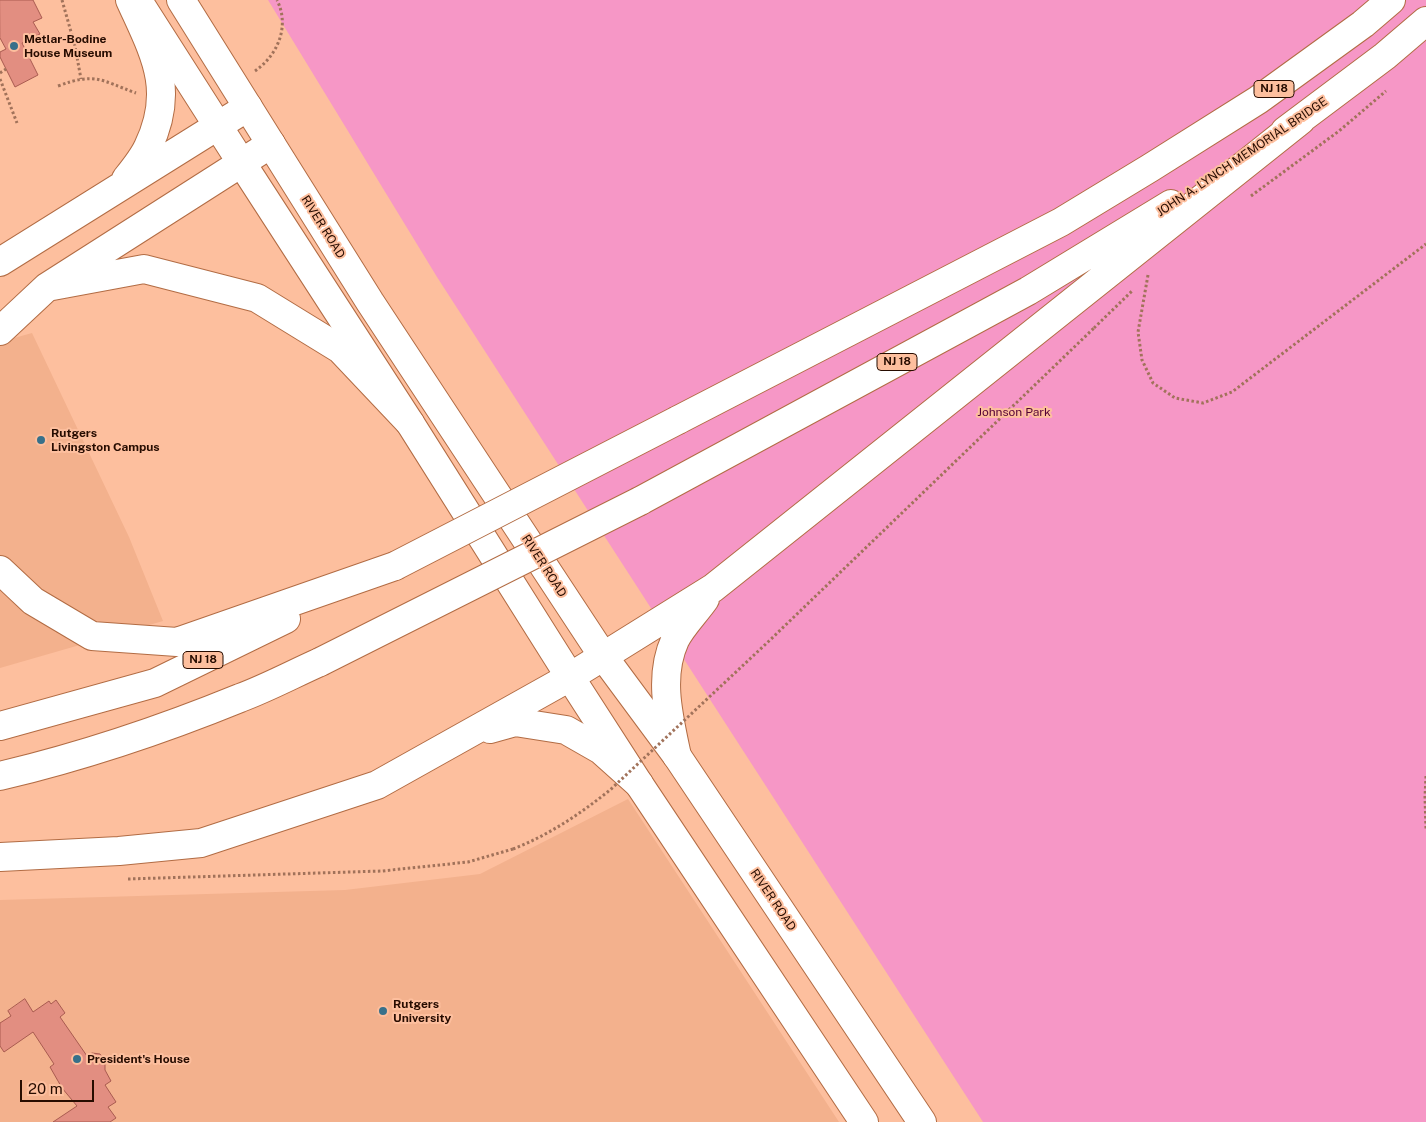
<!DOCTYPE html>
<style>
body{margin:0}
#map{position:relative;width:1426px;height:1122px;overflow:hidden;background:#fdbf9e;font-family:"Public Sans",sans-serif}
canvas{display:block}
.scale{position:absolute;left:20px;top:1080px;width:74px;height:22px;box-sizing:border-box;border:2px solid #270c00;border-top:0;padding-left:6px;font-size:15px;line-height:18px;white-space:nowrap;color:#270c00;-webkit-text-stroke:4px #fdbf9e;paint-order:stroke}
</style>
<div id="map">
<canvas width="1426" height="1122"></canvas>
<div class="scale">20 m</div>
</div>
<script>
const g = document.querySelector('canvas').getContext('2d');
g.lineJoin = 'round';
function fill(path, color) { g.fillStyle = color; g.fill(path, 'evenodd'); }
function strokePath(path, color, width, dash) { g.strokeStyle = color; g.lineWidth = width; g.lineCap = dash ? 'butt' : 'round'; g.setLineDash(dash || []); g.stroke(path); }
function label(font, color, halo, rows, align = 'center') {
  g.font = font + ' "Public Sans",sans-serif'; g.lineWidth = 4; g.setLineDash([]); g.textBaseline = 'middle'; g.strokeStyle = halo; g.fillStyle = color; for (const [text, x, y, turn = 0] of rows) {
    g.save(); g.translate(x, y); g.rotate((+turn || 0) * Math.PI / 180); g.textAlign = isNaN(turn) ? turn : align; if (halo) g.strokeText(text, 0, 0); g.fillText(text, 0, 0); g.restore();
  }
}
const built = new Path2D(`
 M32 333 129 537 163 621 0 668V342Z
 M628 799 839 1122H0V900L345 890 480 874Z`);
const green = new Path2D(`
 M268 0H1426V1122H983L437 277Z`);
const building = new Path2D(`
 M0 0H33L42 18 33 22 40 34 22 43 38 75 15 87 0 57V52L6 49 0 38Z
 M25 999 33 1012 49 1001 51 1004 56 1000 65 1013 60 1017 87 1056 92 1053 100 1054 105 1061V1070L111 1081 105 1085 116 1102 108 1107 116 1118 110 1122H53L77 1106 62 1088 50 1067 54 1064 33 1032 4 1052 0 1046V1023L11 1016 8 1011Z`);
const path = new Path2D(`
 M62 0 75 46 81 79
 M255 71C278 55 290 26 277 0
 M0 73 6 69
 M0 79 17 123
 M58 86C96 72 100 80 136 93
 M1251 196 1339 131 1386 91
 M1148 275 1138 332 1142 360 1153 383 1175 398 1203 403 1232 392 1426 244
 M1094 328 1133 290
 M1426 776 1425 797 1426 829
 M128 879 382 871 468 862 513 849`);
const minor = new Path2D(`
 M181 0 271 144
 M142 7 241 162`);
const major = new Path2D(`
 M271 144 370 302 603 656 677 756 922 1122
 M241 162 410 423 570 677 639 784 864 1122`);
const highway = new Path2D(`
 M1285 131 1385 56 1426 21
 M126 179C134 169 143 158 148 147 176 89 154 53 130 0
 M0 262 248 107
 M47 287 144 269 257 298 340 349 410 423
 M0 331 47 287 271 144
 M678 420 1061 222 1150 168 1258 100 1363 24 1391 0
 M640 501 1028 291 1171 204
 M0 570 33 601 92 636 177 642 395 566
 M0 726 155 683 286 619
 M490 729 515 722 566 730 601 750 639 784
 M677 756C669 718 658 677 675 640 681 627 696 612 705 599
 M0 776C80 757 164 729 240 698 267 688 293 674 320 662
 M0 857 119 851 201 843 377 785 570 677 713 588 1301 120`);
const pathBridge = new Path2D(`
 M513 849C549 835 580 814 610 790L769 641 1094 328`);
const highwayBridge = new Path2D(`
 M395 566 678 420
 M320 662 640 501`);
const markers = [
 [14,46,5,"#37708a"],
 [41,440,5,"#37708a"],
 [383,1011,5,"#37708a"],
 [77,1059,5,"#37708a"]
];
const shields = [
 [1274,89,40],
 [897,362,40],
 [203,660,40]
];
const shieldNames = [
 ["NJ 18",1274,89],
 ["NJ 18",897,362],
 ["NJ 18",203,660]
];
const poiNames = [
 ["Metlar-Bodine",24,39],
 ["House Museum",24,53],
 ["Rutgers",51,433],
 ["Livingston Campus",51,447],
 ["Rutgers",393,1004],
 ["University",393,1018],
 ["President's House",87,1059]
];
const streetNames = [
 ["JOHN A. LYNCH MEMORIAL BRIDGE",1242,157,-34],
 ["RIVER ROAD",323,227,58],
 ["RIVER ROAD",544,566,57],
 ["RIVER ROAD",773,900,56]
];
const parkNames = [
 ["Johnson Park",1014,412]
];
fill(built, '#f3b18d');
fill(green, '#f697c6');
fill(building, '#e28e81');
strokePath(building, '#a95b50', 1);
strokePath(minor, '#b26c44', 30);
strokePath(major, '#b26c44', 30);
strokePath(highway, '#b26c44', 30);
strokePath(path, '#a1725a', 3, [2.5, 2.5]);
strokePath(minor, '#fff', 28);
strokePath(major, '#fff', 28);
strokePath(highway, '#fff', 28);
strokePath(highwayBridge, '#b26c44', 30, []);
strokePath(pathBridge, '#a1725a', 3, [2.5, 2.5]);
strokePath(highwayBridge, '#fff', 28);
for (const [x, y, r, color] of markers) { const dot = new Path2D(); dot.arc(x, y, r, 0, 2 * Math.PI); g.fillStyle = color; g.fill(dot); strokePath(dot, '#fdbf9e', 2); }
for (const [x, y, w] of shields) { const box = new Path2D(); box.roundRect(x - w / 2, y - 8.5, w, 17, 4); g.fillStyle = '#fdbf9e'; g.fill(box); strokePath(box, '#270c00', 1); }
label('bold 11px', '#270c00', null, shieldNames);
label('bold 12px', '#270c00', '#fdbf9e', poiNames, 'left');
label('12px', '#270c00', '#fdbf9e', streetNames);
label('12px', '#550036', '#fdbf9e', parkNames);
</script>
